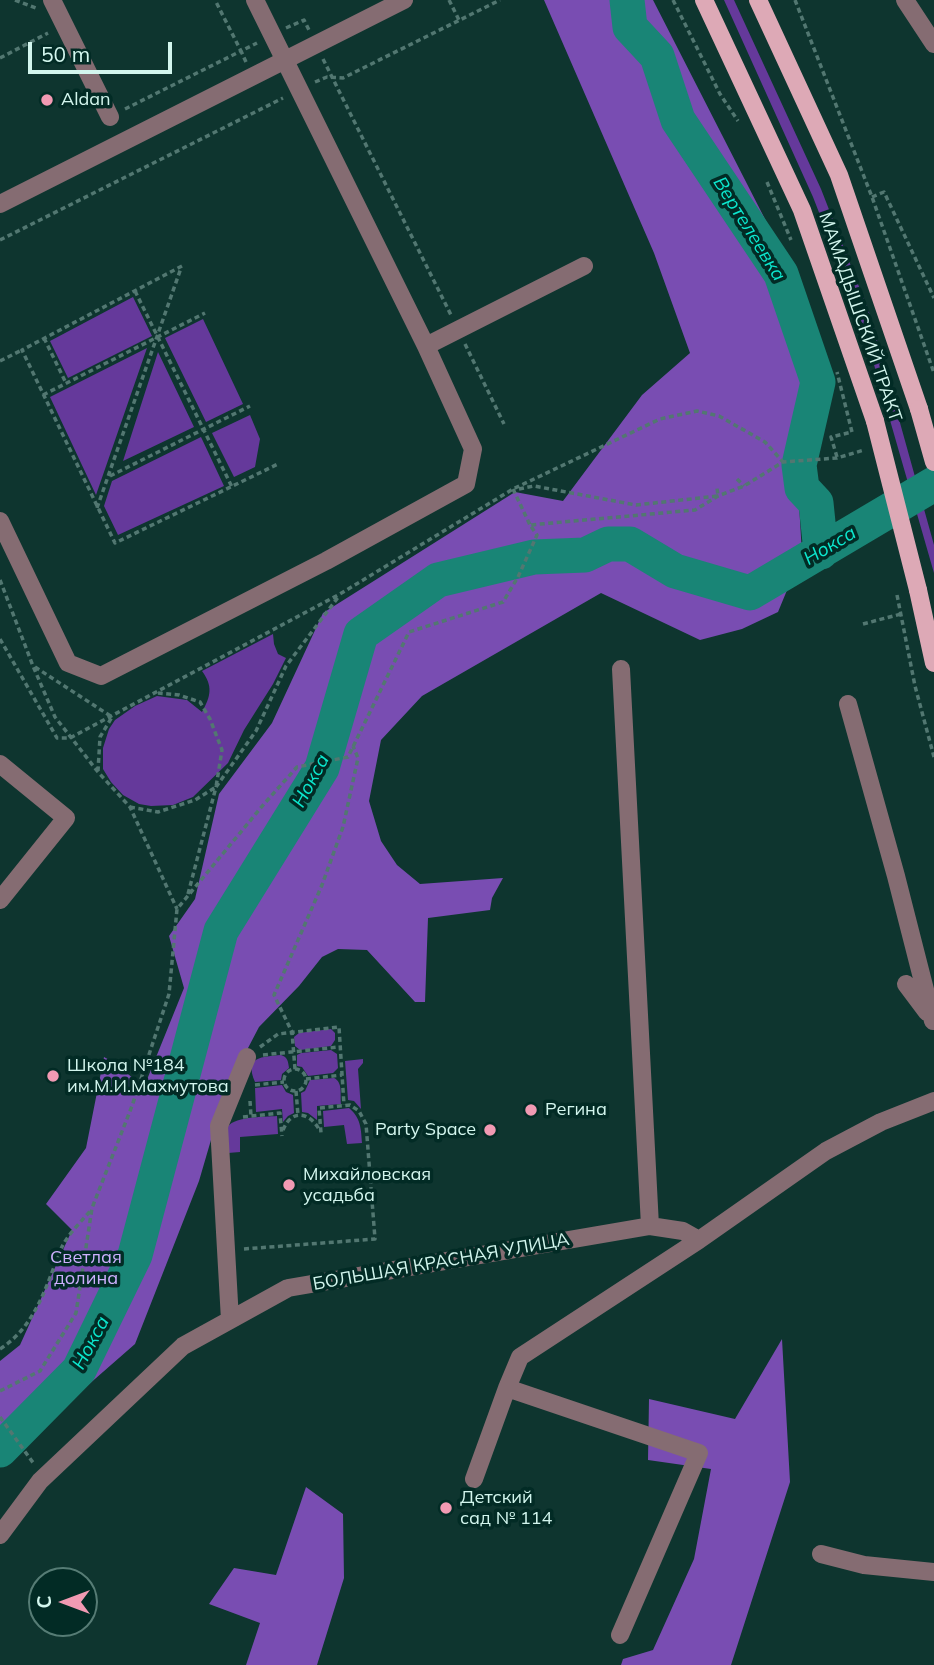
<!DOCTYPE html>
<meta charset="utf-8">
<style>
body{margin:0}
#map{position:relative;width:934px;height:1665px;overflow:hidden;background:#0e352f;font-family:Mulish,sans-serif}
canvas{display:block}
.north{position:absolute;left:28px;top:1567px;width:70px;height:70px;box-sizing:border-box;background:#022b25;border:2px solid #567c75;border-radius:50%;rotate:270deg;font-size:19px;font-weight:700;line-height:28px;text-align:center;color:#d3f6ee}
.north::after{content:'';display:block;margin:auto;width:24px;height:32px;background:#f19ab3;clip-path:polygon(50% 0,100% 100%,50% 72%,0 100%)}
.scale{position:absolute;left:28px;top:42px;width:144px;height:32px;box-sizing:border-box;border:4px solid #d3f6ee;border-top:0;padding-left:9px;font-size:21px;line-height:24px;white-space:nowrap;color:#d3f6ee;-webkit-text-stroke:5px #022b25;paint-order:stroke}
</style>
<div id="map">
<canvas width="934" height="1665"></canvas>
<div class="north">С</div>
<div class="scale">50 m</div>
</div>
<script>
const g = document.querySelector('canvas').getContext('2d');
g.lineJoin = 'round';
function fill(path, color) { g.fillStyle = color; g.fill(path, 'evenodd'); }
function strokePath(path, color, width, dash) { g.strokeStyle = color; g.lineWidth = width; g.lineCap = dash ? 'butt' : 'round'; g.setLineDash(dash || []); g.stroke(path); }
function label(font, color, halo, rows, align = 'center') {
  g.font = font + ' Mulish,sans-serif'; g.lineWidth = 7; g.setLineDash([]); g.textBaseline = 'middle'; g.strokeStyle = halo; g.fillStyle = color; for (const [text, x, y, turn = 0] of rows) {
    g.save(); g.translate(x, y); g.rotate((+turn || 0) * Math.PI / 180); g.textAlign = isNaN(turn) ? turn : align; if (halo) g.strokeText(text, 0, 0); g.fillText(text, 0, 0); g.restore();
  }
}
const green = new Path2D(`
 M724 0H734L821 189 870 315 934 545V573L862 323 813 197Z
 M133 297 152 336 68 378 50 341Z
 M203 319 243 404 206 422 165 338Z
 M147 348 96 495 50 397Z
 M158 352 194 427 123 461Z
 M250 415 260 439 255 467 234 477 212 433Z
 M201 437 224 486 118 535 104 506 112 481Z
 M273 634 274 644 278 654 286 658 273 684 244 730 228 763 193 797 173 805 151 806 139 804 123 795 111 782 103 769V748L109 729 115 720 135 706 157 696 187 700 202 712C211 696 213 686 202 671Z
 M331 1029 335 1033V1040L331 1046 300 1050 295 1046 294 1037 299 1033Z
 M331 1050 337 1054 338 1068 333 1073 308 1076 302 1067 297 1066V1055L301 1053Z
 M281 1055C288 1057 288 1062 289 1068L282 1074 281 1080 255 1082C244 1056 262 1057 281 1055Z
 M363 1059V1063L358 1069 361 1109 354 1101 348 1100 345 1061Z
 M334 1078C343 1082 340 1095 341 1104L317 1106V1120L308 1113 302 1112 301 1093 305 1091 310 1080Z
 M282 1085 286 1092 293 1095 294 1113 288 1116 283 1122 282 1109 256 1112 255 1088Z
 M349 1108C361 1118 361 1129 362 1143L347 1144 344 1125 324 1127 323 1111Z
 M277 1116 278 1134 240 1137V1152L228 1153C228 1146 226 1136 227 1129 230 1116 265 1117 277 1116Z`);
const forest = new Path2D(`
 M544 0H653L790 268 828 406 798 487 802 554 778 612 742 629 700 640 601 593 422 696 381 740 369 801 381 841 397 865 420 884 503 878 492 898 490 910 428 918 425 1002H415L367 950 338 949 322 957 299 986 259 1027 225 1092 199 1181 135 1344 0 1462V1361L20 1345 72 1230 46 1204 86 1148 104 1057 113 1062 144 1087 184 988 169 936 195 899 219 794 272 723 323 613 515 492 563 501 642 395 690 353 654 253Z
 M782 1339 790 1482 731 1665H621L623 1659 653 1650 694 1559 711 1469 648 1460 649 1399 735 1419Z
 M306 1487 343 1514 344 1578 317 1665H246L260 1623 209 1604 234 1568 276 1575Z`);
const river = new Path2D(`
 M627 0 630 27 657 56 678 120 781 274 818 382 799 465 802 488 816 503 821 552
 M0 1450 79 1370 135 1255 221 931 322 768 361 634 438 580 534 557 585 555 608 544H630L675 571 750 593 934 484`);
const path = new Path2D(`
 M15 0 36 8
 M449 0 459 20
 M673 0 720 94 738 121
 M795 0 872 197 934 373
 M286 28 304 20 309 30
 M0 58 48 33
 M323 59 451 315
 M246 62 241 51 257 43
 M315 82 327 77 343 78 500 0
 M125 109 241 51 215 0
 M767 182 791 240
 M872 197 884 192 934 298
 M0 240 283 98
 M182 266 22 350 115 543 278 464
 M135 291 232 487
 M44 338 66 383
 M465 344 504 424
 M0 361 22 350
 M43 395 205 313
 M837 457 831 437 852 432 837 372
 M110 476 250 406
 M737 479 744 486
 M513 489 530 525
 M519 489 534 486 636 505 718 496 717 488
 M97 508 181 268
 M0 580 33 666 55 717 98 772 130 807 177 909
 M897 595 915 686 934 757
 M863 624 901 614
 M0 639 57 738H70L340 594 513 489 660 419 697 411 719 416 765 442 783 462
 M35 667 112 717 100 737 98 771
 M130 807 158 812 195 800 216 787 222 750 210 719 200 702 179 695 158 693
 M188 894 216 787 256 731 286 666 339 596
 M260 1047 278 1034 339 1027 344 1105
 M263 1055 339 1047
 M284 1080a11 11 0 1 1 22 0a11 11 0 1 1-22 0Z
 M295 1069 292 1032 274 995 322 885 343 827 358 758 353 746
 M306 1079 342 1075
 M255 1085 284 1082
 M296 1091 298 1115
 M250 1101 251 1116
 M243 1117 280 1113 282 1136
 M283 1130C292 1108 310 1112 320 1131
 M244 1249 375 1239 366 1124 359 1111 350 1105 319 1108 321 1133
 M0 1349C36 1326 46 1286 61 1249 67 1235 81 1222 91 1210
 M0 1391 40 1371 76 1313 92 1208 132 1106 169 994 177 909 264 804 297 767 348 757 409 632 503 602 518 577 537 535 530 525 695 510 718 496 744 486 783 462 837 458 864 450
 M0 1417 34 1464`);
const minor = new Path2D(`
 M52 0 110 117
 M905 0 934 44
 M0 204 404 0
 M426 346 584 266
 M0 521 68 663 101 676 326 561 466 484 473 449 426 346 255 0
 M621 669 650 1226
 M848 704 896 876 933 1021
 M0 764 66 818 0 900
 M906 984 927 1012
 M230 1320 219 1126 247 1057
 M474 1479 507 1388
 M0 1535 40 1481 183 1346 288 1288 650 1226 683 1231 699 1240 826 1151 881 1122 934 1101
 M821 1554 864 1565 934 1572
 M620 1635 699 1453 507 1388 520 1357 699 1240`);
const major = new Path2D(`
 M704 0 802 210 875 421
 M758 0 839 175 919 409
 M918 590 934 663`);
const majorBridge = new Path2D(`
 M919 409 934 462
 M875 421 918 590`);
const markers = [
 [47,100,7,"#f19ab3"],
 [53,1076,7,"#f19ab3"],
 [531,1110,7,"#f19ab3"],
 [490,1130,7,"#f19ab3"],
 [289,1185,7,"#f19ab3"],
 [446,1508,7,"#f19ab3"]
];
const poiNames = [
 ["Aldan",61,100],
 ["Школа №184",67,1066],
 ["им.М.И.Махмутова",67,1087],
 ["Регина",545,1110],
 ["Party Space",476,1130,"right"],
 ["Михайловская",303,1175],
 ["усадьба",303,1196],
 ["Детский",460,1498],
 ["сад № 114",460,1519]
];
const streetNames = [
 ["МАМАДЫШСКИЙ ТРАКТ",860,317,71],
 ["БОЛЬШАЯ КРАСНАЯ УЛИЦА",441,1262,-10]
];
const parkNames = [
 ["Светлая",86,1258],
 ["долина",86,1279]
];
const waterNames = [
 ["Вертелеевка",749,229,58],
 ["Нокса",830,546,-31],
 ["Нокса",311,781,-62],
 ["Нокса",91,1343,-62]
];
fill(green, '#65399b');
fill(forest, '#794db2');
strokePath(river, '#198576', 35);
strokePath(path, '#527771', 3.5, [5, 3.5]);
strokePath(minor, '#856c72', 18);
strokePath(major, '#dda9b6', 18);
strokePath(majorBridge, '#dda9b6', 18);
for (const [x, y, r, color] of markers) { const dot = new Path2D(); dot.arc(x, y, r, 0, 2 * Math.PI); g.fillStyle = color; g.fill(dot); strokePath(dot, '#022b25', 2.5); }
label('18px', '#d3f6ee', '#022b25', poiNames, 'left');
label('18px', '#d3f6ee', '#022b25', streetNames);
label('18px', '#cdb0fe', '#022b25', parkNames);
label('italic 19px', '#0ce7ce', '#022b25', waterNames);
</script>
